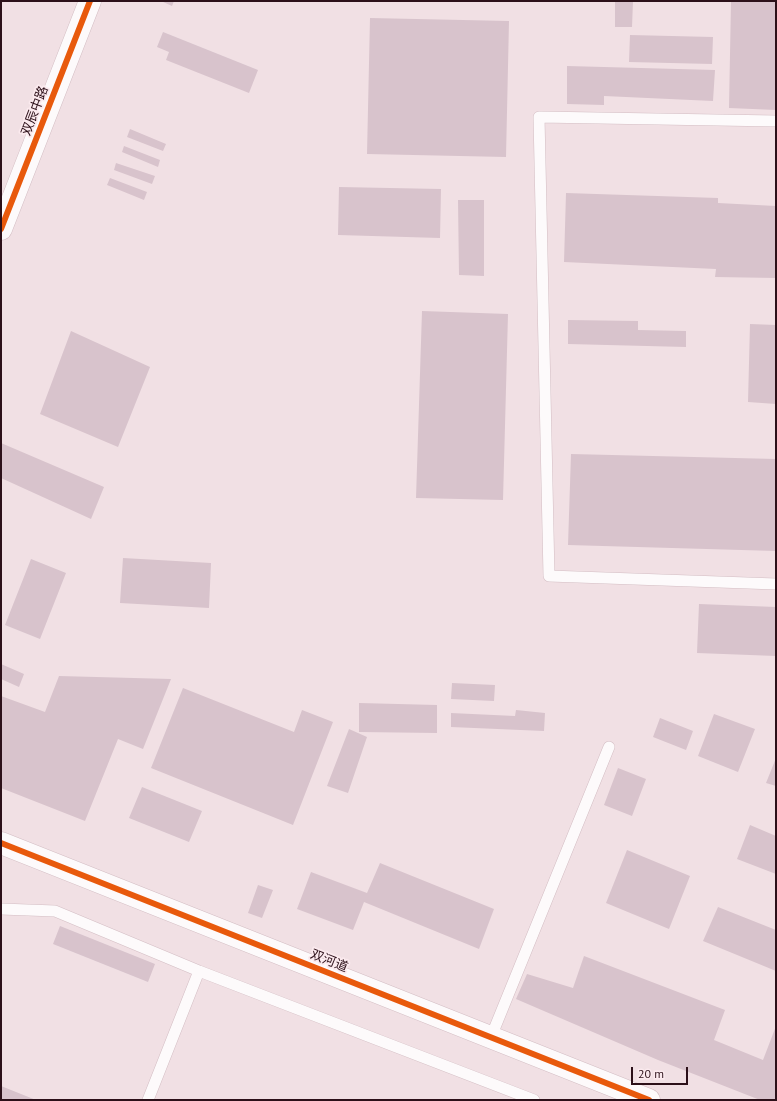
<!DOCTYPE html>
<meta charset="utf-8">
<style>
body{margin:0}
#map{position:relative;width:777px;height:1101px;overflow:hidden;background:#f1e0e4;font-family:"PT Sans",sans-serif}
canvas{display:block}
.frame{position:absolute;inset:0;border:2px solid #2c1019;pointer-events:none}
.scale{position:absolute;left:631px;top:1067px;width:57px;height:18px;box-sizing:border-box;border:2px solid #2c1019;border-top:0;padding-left:5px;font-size:12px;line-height:14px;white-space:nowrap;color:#2c1019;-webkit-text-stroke:3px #fbeaee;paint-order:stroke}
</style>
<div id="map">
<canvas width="777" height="1101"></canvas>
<div class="frame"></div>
<div class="scale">20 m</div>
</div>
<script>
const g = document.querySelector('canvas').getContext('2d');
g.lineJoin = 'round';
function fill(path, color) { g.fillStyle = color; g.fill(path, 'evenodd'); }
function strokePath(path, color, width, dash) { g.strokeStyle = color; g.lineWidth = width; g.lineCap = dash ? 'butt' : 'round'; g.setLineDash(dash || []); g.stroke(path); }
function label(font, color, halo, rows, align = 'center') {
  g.font = font + ' "PT Sans","Noto Sans SC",sans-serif'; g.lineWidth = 3.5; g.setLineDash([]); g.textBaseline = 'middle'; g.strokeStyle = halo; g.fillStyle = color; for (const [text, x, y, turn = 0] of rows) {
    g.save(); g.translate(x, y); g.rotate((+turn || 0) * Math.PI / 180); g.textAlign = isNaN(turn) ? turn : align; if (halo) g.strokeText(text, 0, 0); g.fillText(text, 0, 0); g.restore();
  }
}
const building = new Path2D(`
 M161 1H174L172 6Z
 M615 1H633L632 27H615Z
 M731 1H776V110L729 108Z
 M370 18 509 21 506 157 367 154Z
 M163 32 258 70 249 93 166 60 169 52 157 47Z
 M630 35 713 37 712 64 629 62Z
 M567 66 715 70 713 101 604 96V105L567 104Z
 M130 129 166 144 163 151 127 137Z
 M124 146 160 160 158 167 122 152Z
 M116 163 155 176 152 184 114 170Z
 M110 178 147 192 144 200 107 185Z
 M339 187 441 189 440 238 338 235Z
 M566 193 718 198V203L776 206V278L715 277 716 269 564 262Z
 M458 200H484V276L459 275Z
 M422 311 508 314 503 500 416 498Z
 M568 320 638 321V330L686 331V347L568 344Z
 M750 324 776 325V404L748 402Z
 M71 331 150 367 118 447 40 414Z
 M1 443 104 487 91 519 1 478Z
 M571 454 776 459V551L568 545Z
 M123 558 211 563 209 608 120 603Z
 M31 559 66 573 40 639 5 625Z
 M699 604 776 607V656L697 653Z
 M1 664 24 674 19 687 1 679Z
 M59 676 171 679 143 749 118 739 85 821 1 788V696L45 712Z
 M452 683 495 685 494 701 451 699Z
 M183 688 294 732 302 710 333 722 293 825 151 768Z
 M359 703 437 705V733L359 732Z
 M516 710 545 713 544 731 451 727V713L515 716Z
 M714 714 755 729 738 772 698 756Z
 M660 718 693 731 686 750 653 737Z
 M349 729 367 737 348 793 327 786Z
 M776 758V786L766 783Z
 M618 768 646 779 632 816 604 805Z
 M142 787 202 811 189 842 129 818Z
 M750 825 776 836V874L737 859Z
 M627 850 690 876 669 929 606 903Z
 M380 863 494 909 479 949 364 902 353 930 297 909 311 872 367 893Z
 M258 885 273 890 262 918 248 913Z
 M718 907 776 930V971L703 941Z
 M60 926 155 964 148 982 53 944Z
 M584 956 725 1010 714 1040 763 1060 776 1026V1100H760L658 1060 516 999 527 974 573 988Z
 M1 1086 36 1100H1Z`);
const service = new Path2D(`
 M776 121 539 117 549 576 776 584
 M1 909 55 911 199 971 534 1100
 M491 1037 609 747
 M148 1100 199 971`);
const minor = new Path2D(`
 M1 843 649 1100`);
const tertiary = new Path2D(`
 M1 229 90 1`);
const cycleway = new Path2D(`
 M1 229 90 1
 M1 843 649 1100`);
const streetNames = [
 ["双辰中路",35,111,-69],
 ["双河道",329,961,22]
];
fill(building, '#d8c3cc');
strokePath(service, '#d3bdc3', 12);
strokePath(minor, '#d3bdc3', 23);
strokePath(tertiary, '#d3bdc3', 23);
strokePath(service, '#fdfafb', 11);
strokePath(minor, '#fdfafb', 22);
strokePath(tertiary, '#fdfafb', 22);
strokePath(cycleway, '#e8590c', 6);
label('13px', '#2c1019', '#fbeaee', streetNames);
</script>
